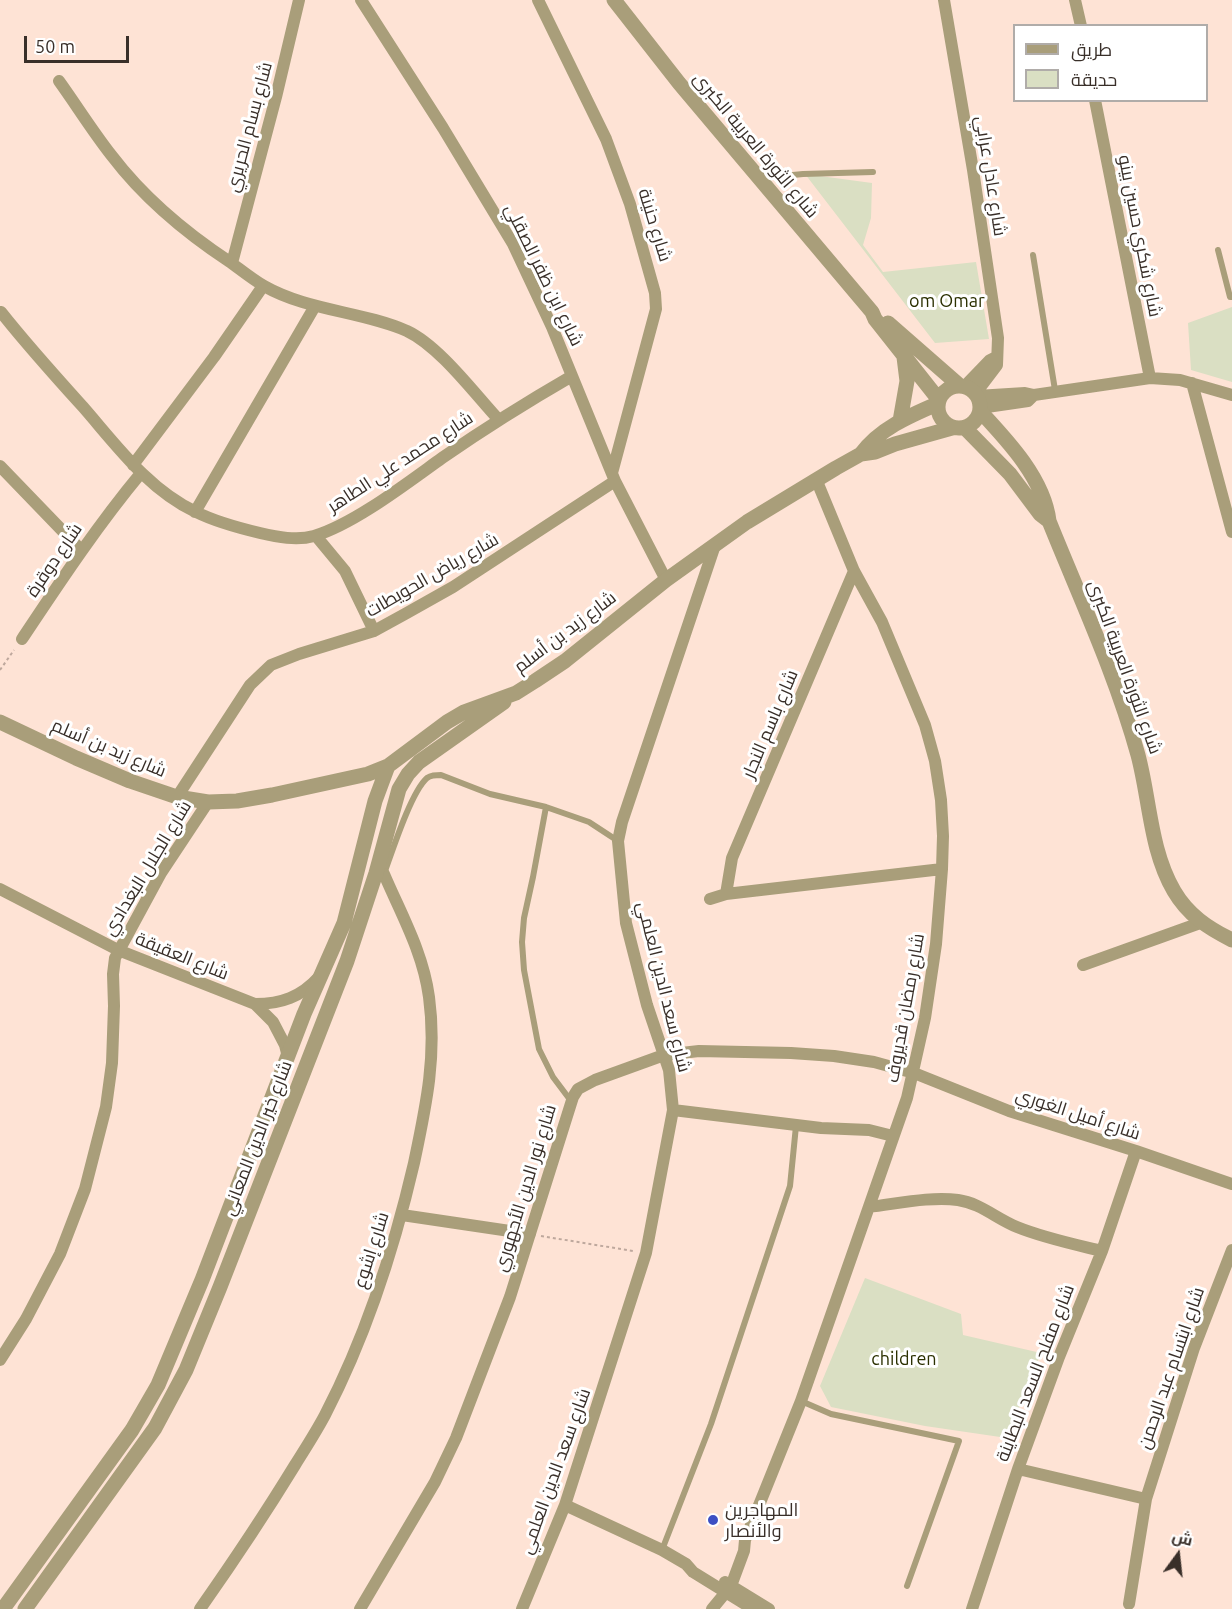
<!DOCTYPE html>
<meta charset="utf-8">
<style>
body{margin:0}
#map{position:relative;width:1232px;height:1609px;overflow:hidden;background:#fee3d5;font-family:Ubuntu,Cairo,sans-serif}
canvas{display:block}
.legend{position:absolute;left:1013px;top:24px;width:195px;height:78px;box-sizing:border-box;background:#fff;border:2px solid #b0aca9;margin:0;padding:8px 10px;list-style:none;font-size:18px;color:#392f29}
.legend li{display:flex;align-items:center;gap:12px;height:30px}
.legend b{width:30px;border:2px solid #b0aca9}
.north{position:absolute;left:1148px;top:1525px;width:60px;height:60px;-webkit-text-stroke:4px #fff;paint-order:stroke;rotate:15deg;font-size:16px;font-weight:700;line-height:24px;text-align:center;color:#392f29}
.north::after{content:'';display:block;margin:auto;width:21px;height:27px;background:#392f29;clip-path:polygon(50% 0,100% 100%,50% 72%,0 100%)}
.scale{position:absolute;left:24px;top:36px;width:105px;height:27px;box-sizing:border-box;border:3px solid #392f29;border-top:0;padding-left:8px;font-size:18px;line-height:21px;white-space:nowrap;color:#392f29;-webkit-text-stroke:4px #fff;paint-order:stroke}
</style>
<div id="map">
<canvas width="1232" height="1609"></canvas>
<ul class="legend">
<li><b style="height:8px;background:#a99e7a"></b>طريق</li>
<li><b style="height:16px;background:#dadfc3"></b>حديقة</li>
</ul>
<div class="north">ش</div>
<div class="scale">50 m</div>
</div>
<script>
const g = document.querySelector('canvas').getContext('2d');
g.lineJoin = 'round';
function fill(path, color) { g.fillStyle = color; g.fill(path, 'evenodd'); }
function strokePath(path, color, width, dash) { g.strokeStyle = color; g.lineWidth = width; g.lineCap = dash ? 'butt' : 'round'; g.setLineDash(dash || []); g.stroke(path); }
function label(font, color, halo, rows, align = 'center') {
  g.font = font + ' Ubuntu,Cairo,sans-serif'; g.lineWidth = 6; g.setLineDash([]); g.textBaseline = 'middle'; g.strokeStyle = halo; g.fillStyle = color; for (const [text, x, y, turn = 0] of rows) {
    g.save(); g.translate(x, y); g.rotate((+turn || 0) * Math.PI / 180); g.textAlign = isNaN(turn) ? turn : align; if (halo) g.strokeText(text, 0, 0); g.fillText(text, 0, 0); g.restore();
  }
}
const green = new Path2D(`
 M805 174 872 183 871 218 863 245 883 272 976 262 989 339 935 343Z
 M1232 307V382L1191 370 1188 323Z
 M865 1278 961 1314 963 1335 1041 1353 1007 1438 925 1426 831 1407 820 1386Z`);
const path = new Path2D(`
 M0 670 14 650
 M541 1236 633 1251`);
const service = new Path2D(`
 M762 178 803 174 873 172
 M1218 250 1230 297H1232
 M1033 255 1055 390
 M546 807 533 877 524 918 522 942 524 970 539 1049 553 1077 571 1101
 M384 874C392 852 411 792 427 778 431 775 435 775 441 775L490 794 546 807 589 822 618 841
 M801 1401 831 1414 959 1441 907 1586
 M662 1550 711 1424 790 1186 796 1126`);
const minor = new Path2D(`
 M361 0 443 128 513 244 552 327 615 481 666 580
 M538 0 606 139 630 204 655 293 656 309 612 473
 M944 0 973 170 998 338 997 365 975 394
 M1075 0 1081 26
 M59 81C77 106 93 132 112 156 144 198 186 233 230 262 241 270 252 279 264 286 308 311 361 311 407 331 439 346 474 393 498 419
 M1095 100 1150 378
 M232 263 276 97 299 0
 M1 312C27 345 56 377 84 408 117 446 149 490 196 512 216 522 239 528 260 533 277 537 297 541 314 536 354 524 407 483 442 458 484 429 527 402 572 376
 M1192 383 1232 532
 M964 387 990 360 996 357
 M977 396 1025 393 1034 395 1150 378 1180 380 1232 395
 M980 408 1028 401 1034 395
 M133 465 214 357 263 286
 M0 466 81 550
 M195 512 315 306
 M316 536 345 571 374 631
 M22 639C60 582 97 526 141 473
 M177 797 250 685 271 665 299 654 374 631 405 614 453 587 615 481
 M0 889 118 950 255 1004 273 1022 285 1045 288 1057
 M726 894 732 858 854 571
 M710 899 726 894 942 869
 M1083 965 1200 923
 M255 1004C281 1004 301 997 319 977
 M673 1110 821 1128 869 1130 893 1136
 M869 1207C896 1204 931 1196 958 1200 980 1203 997 1219 1017 1227 1044 1238 1073 1244 1102 1251
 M402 1215 530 1234
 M0 1360 26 1319 60 1254 85 1189 106 1107 112 1063 114 1006 113 974 115 958 161 873 208 802
 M1018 1469 1146 1499
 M565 1505 662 1550 686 1564 693 1572 753 1609
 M725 1582 769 1609
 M1129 1604 1146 1499 1194 1348 1232 1250
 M200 1609C233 1562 265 1514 295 1465 305 1449 316 1432 325 1415 366 1336 394 1249 414 1163 426 1106 437 1056 429 997 423 952 401 914 384 874L376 873
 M360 1609 435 1482 456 1438 510 1297 573 1097 578 1089 595 1080 664 1055 699 1051 791 1053 834 1056 874 1062 914 1073 1009 1111 1136 1151 1232 1184
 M522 1609 565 1505 646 1253 673 1110 669 1070 647 1005 626 923 618 841 622 822 715 545
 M712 1609 731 1586 744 1551 745 1540 801 1401 907 1098 925 1018 936 944 942 869 943 836 941 800 935 761 925 725 882 622 854 571 816 479
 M972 1609 1018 1469 1059 1357 1102 1251 1136 1151`);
const tertiary = new Path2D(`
 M614 0 679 83 872 312 875 319 939 400
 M888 323 960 386
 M938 407a21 21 0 1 1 42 0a21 21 0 1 1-42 0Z
 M980 411C1008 441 1044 479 1049 521 1080 598 1116 675 1138 755 1150 800 1150 850 1174 891 1188 915 1208 928 1232 940
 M900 421 907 381 904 357
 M965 428 1010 474 1040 514 1049 521
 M861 454C879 429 909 416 937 404
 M0 722 76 758 130 781 177 797 208 802 237 801 272 795 368 774 388 766 447 722 464 712 516 693 535 681 565 661 666 580 747 522 836 468 861 454 875 452 895 444 952 428
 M3 1609 132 1430 158 1385 202 1280 304 1014 344 923 375 801 388 766
 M25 1609 155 1428 186 1370 220 1287 347 961 376 873 399 789 408 774 419 762 504 702`);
const markers = [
 [713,1520,6,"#3d4fc3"]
];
const streetNames = [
 ["شارع بسام الحريري",249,127,-75],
 ["شارع الثورة العربية الكبرى",756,145,50],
 ["شارع عادل عرابي",991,176,81],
 ["شارع حنينة",655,225,73],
 ["شارع شكري حسين بينو",1140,236,79],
 ["شارع ابن ظفر الصقلي",544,275,64],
 ["شارع محمد علي الطاهر",400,462,-33],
 ["شارع دوقرة",54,560,-56],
 ["شارع رياض الحويطات",432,575,-30],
 ["شارع زيد بن أسلم",565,632,-37],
 ["شارع الثورة العربية الكبرى",1125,667,70],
 ["شارع باسم النجار",770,724,-67],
 ["شارع زيد بن أسلم",109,748,23],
 ["شارع الجلال البغدادي",147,868,-59],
 ["شارع العقيقة",182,956,22],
 ["شارع سعد الدين العلمي",664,987,76],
 ["شارع رمضان قديروف",905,1008,-80],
 ["شارع أميل الغوري",1078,1114,18],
 ["شارع خير الدين المعاني",257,1138,-69],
 ["شارع نور الدين الأجهوري",525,1188,-73],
 ["شارع إشوع",371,1250,-72],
 ["شارع ابتسام عبد الرحمن",1171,1368,-71],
 ["شارع مفلح السعد البطاينة",1035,1373,-69],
 ["شارع سعد الدين العلمي",555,1471,-70]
];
const parkNames = [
 ["om Omar",947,301],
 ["children",904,1359]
];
const poiNames = [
 ["المهاجرين",725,1510],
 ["والأنصار",725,1531]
];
fill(green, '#dadfc3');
strokePath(path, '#bea89d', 2, [3, 3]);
strokePath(service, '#a99e7a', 6);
strokePath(minor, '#a99e7a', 12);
strokePath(tertiary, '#a99e7a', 15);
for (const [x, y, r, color] of markers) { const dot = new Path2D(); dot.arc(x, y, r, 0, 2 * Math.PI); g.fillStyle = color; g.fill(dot); strokePath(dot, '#fff', 2); }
label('18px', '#392f29', '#fff', streetNames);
label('18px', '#2b3000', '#fff', parkNames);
label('18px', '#392f29', '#fff', poiNames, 'left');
</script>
